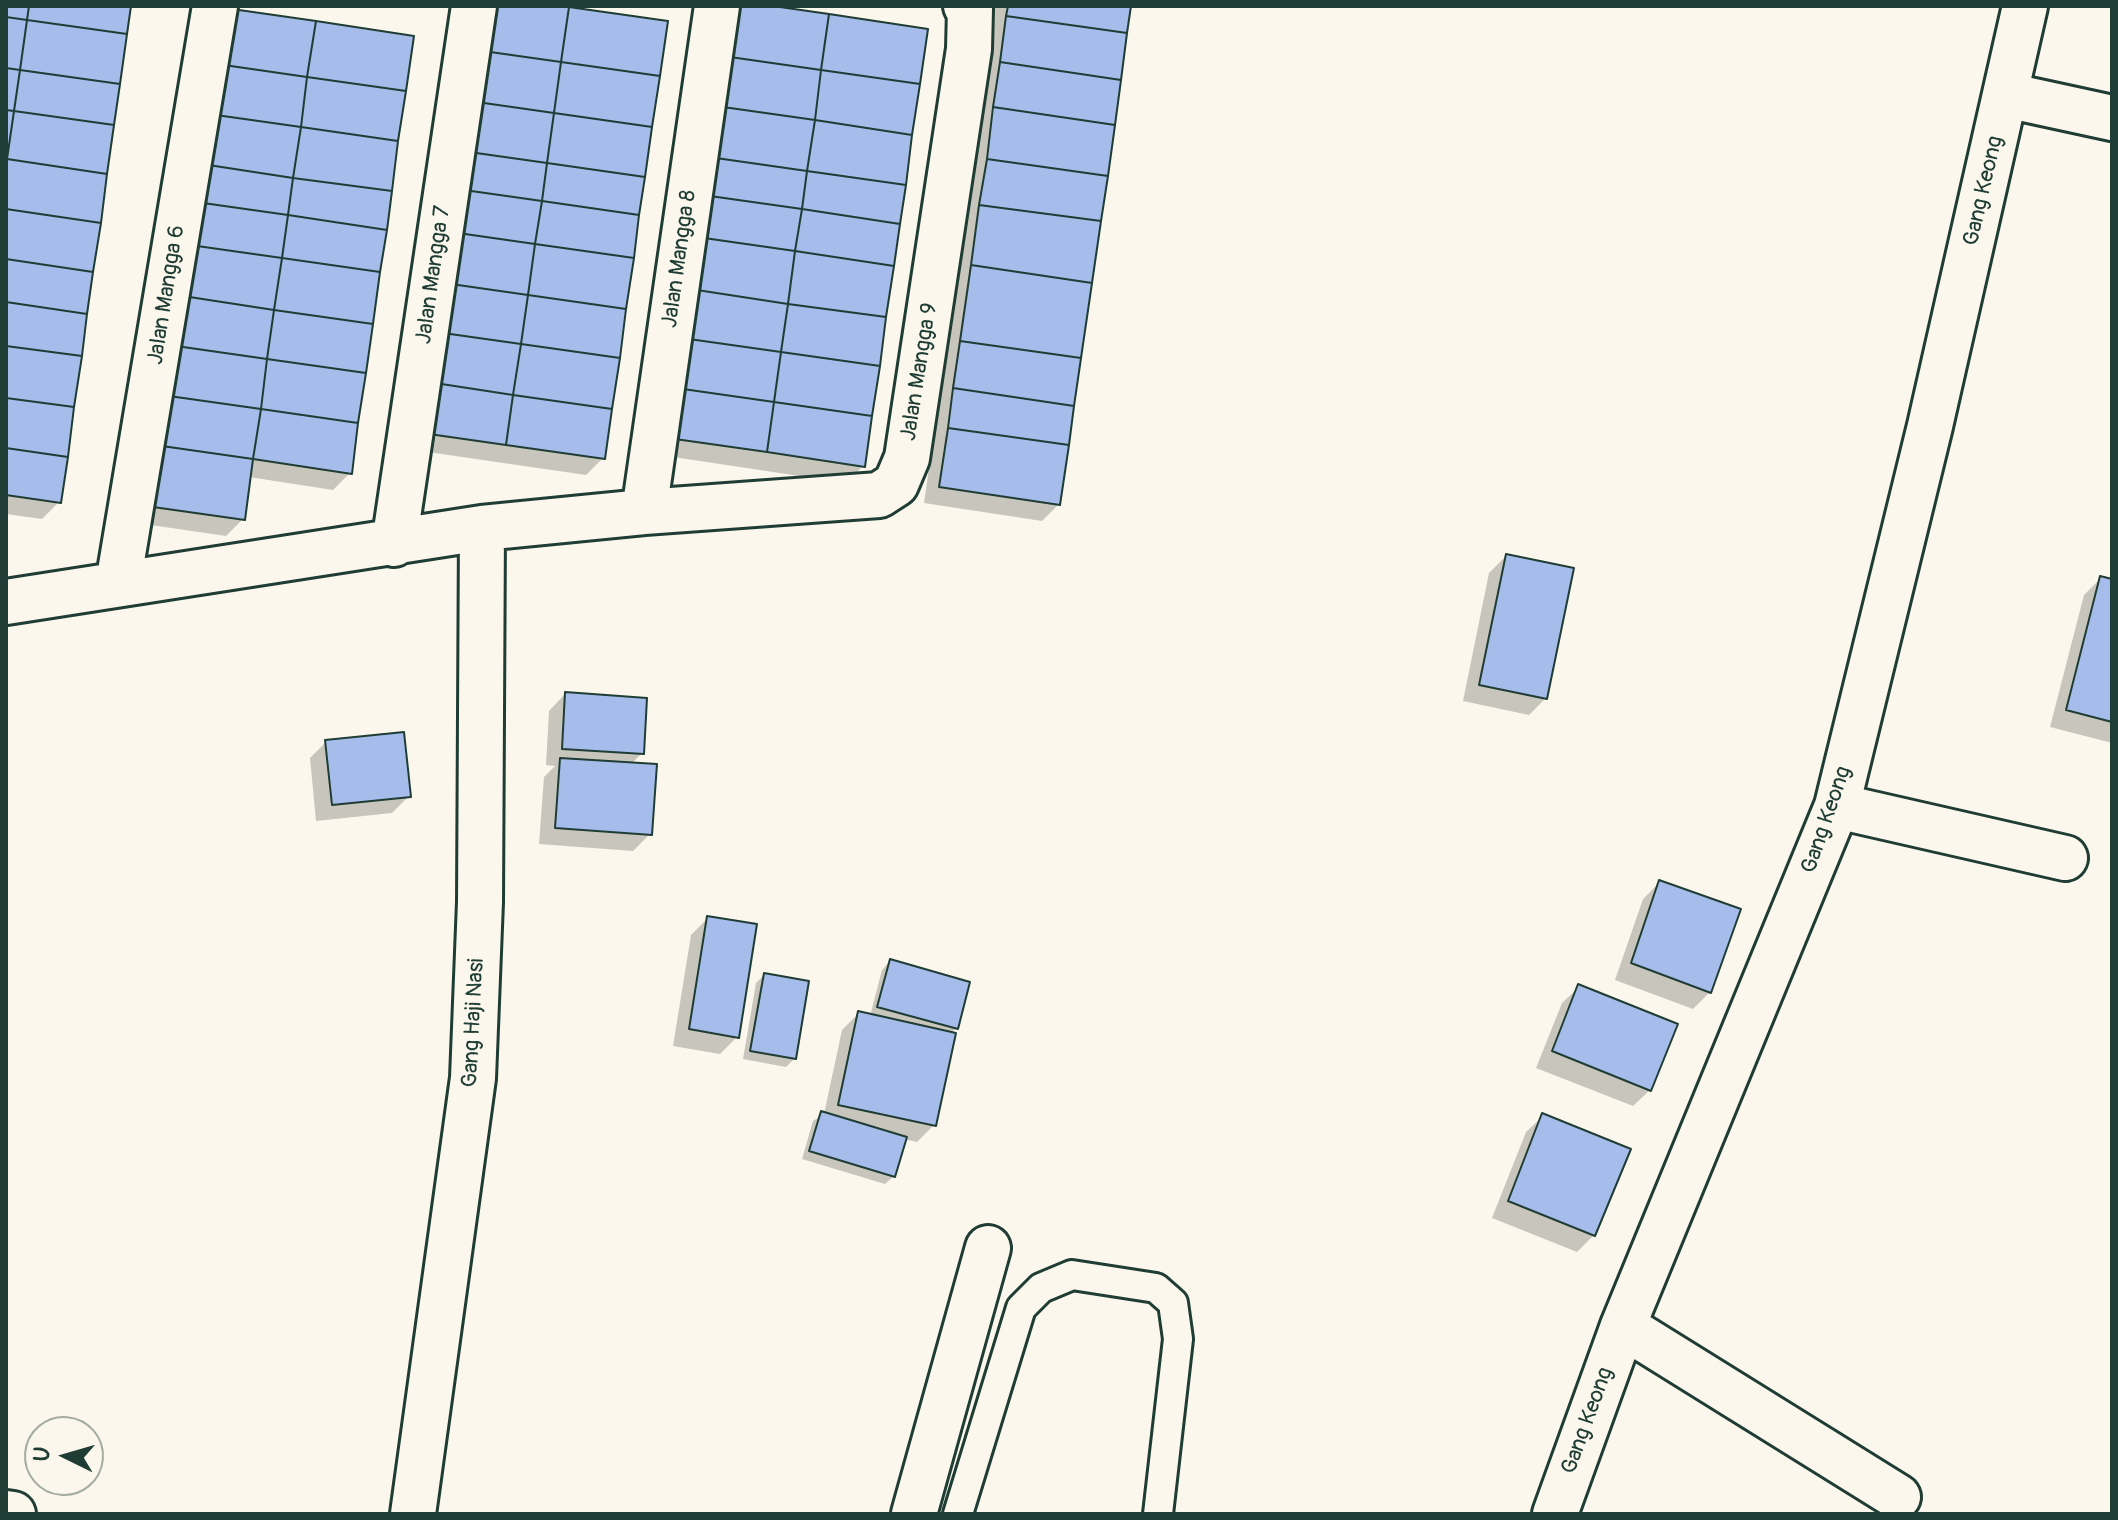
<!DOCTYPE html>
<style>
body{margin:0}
#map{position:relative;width:2118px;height:1520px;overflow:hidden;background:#fbf7ec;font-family:Pangolin,sans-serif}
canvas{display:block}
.frame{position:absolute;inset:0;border:8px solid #1f3d34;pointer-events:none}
.north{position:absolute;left:24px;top:1416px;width:80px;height:80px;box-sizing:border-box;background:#fbf7ec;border:2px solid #a3ada2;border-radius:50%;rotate:275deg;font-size:22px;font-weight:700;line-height:32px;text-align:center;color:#1f3d34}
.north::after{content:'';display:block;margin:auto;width:28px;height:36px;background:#1f3d34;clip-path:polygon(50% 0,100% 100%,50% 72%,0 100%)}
</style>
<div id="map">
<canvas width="2118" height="1520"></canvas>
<div class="frame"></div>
<div class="north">U</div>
</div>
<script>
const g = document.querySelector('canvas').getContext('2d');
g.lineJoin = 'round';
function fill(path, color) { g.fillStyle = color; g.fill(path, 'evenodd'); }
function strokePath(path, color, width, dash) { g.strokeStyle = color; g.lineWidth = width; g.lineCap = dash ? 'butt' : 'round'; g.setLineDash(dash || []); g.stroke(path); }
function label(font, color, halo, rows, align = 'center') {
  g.font = font + ' Pangolin,sans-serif'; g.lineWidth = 8; g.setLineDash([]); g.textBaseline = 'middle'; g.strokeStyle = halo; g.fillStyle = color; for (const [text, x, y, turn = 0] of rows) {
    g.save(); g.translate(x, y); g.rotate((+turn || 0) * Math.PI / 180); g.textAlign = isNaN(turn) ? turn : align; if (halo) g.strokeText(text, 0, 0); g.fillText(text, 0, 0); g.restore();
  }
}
const shadow = new Path2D(`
 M6 6H129L59 502 42 519 6 514Z
 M468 6H550L665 22 603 458 586 475 400 448Z
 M758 6 863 466 846 483 660 455Z
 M995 6H1130L1059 504 1042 521 924 503Z
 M174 264 350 473 333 490 249 477 243 519 226 536 137 523Z
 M1506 556 1546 698 1529 715 1463 701 1489 573Z
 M2101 578 2112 581V743L2050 727 2084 595Z
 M565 694 642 753 630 765 650 834 633 851 539 844 544 777 555 766 546 765 549 711Z
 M326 742 409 796 392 813 316 821 310 758Z
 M1660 882 1710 992 1693 1009 1615 980 1643 899Z
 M708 918 737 1037 720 1054 673 1046 691 935Z
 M890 961 956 1028 950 1034 934 1125 917 1142 904 1139 894 1176 885 1184 802 1159 813 1121 824 1114 842 1030 859 1013 870 1016 882 970Z
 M764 975 795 1058 786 1067 743 1059 756 983Z
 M1579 987 1650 1090 1633 1106 1536 1068 1562 1003Z
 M1543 1116 1594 1235 1577 1252 1492 1218 1526 1132Z`);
const building = new Path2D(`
 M6 6H29L27 20 6 17Z
 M29 6H131L127 34 27 20Z
 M476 6 569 7 561 62 469 49Z
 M738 6H773L829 14 821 70 730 57Z
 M1008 6H1131L1127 33 1006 16Z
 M569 7 668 21 660 76 561 62Z
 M225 8 316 21 307 77 217 64Z
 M829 14 928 29 920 84 821 70Z
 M1006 16 1127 33 1121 80 1000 62Z
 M6 17 27 20 20 70 6 68Z
 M27 20 127 34 120 84 20 70Z
 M316 21 414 36 406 91 307 77Z
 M469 49 561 62 554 113 463 100Z
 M730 57 821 70 815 120 723 107Z
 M561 62 660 76 652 127 554 113Z
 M1000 62 1121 80 1115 125 993 107Z
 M217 64 307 77 301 127 209 114Z
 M6 68 20 70 14 111 6 110Z
 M20 70 120 84 114 125 14 111Z
 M821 70 920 84 912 135 815 120Z
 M307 77 406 91 398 141 301 127Z
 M463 100 554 113 547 163 455 150Z
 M723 107 815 120 807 171 716 158Z
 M993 107 1115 125 1108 176 987 159Z
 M6 110 14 111 7 159H6Z
 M14 111 114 125 107 174 7 159Z
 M554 113 652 127 645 177 547 163Z
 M209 114 301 127 293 178 202 164Z
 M815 120 912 135 906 185 807 171Z
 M301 127 398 141 392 191 293 178Z
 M455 150 547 163 542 201 450 188Z
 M716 158 807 171 802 209 710 196Z
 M7 159 107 174 101 223 6 209Z
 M987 159 1108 176 1101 221 979 205Z
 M547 163 645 177 639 215 542 201Z
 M202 164 293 178 288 215 196 202Z
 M807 171 906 185 900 224 802 209Z
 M293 178 392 191 387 230 288 215Z
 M450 188 542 201 535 244 444 231Z
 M710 196 802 209 795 251 704 238Z
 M542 201 639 215 634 258 535 244Z
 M196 202 288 215 282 258 190 245Z
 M979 205 1101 221 1092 283 971 265Z
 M6 209 101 223 93 272 6 259Z
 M802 209 900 224 894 266 795 251Z
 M288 215 387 230 380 272 282 258Z
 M444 231 535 244 528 295 437 282Z
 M704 238 795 251 788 304 697 290Z
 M535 244 634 258 626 309 528 295Z
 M190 245 282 258 274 310 183 296Z
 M795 251 894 266 886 317 788 304Z
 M282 258 380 272 373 324 274 310Z
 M6 259 93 272 87 314 6 302Z
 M971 265 1092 283 1081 358 960 341Z
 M437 282 528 295 521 344 429 331Z
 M697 290 788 304 781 352 689 339Z
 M528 295 626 309 620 358 521 344Z
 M183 296 274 310 267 359 176 346Z
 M6 302 87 314 82 356 6 346Z
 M788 304 886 317 880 366 781 352Z
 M274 310 373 324 366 373 267 359Z
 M429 331 521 344 513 395 422 381Z
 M689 339 781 352 774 402 683 389Z
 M960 341 1081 358 1074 406 953 388Z
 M521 344 620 358 612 409 513 395Z
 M6 346 82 356 74 407 6 398Z
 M176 346 267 359 261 409 169 396Z
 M781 352 880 366 872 416 774 402Z
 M267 359 366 373 358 423 261 409Z
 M422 381 513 395 506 445 415 432Z
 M953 388 1074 406 1069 445 948 428Z
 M683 389 774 402 767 452 675 439Z
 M513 395 612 409 605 459 506 445Z
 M169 396 261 409 253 459 162 446Z
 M6 398 74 407 68 457 6 448Z
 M774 402 872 416 865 467 767 452Z
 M261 409 358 423 352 474 253 459Z
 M948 428 1069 445 1060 505 939 487Z
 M162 446 253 459 245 520 153 507Z
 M6 448 68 457 61 503 6 495Z
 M1506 554 1574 568 1547 699 1479 685Z
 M2100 576 2112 579V722L2066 710Z
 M565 692 647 698 644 754 562 749Z
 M404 732 411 797 332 805 325 740Z
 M560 758 657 764 652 835 555 828Z
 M1659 880 1741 909 1711 993 1631 963Z
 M707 916 757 924 739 1038 689 1029Z
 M890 959 970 982 958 1029 877 1007Z
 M764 973 809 981 796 1059 750 1051Z
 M1578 984 1678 1024 1651 1091 1552 1051Z
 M858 1011 956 1033 936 1126 838 1105Z
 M821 1111 907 1137 895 1177 809 1151Z
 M1542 1113 1631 1149 1595 1236 1508 1201Z`);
const lane = new Path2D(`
 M958 1514 1021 1308 1041 1288 1072 1275 1156 1288 1173 1303 1178 1339 1158 1514`);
const street = new Path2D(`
 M2006 95 2112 118
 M644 512 717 6
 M394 544 474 6
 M118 584 215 6
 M6 602 482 528 644 512 879 495 896 484 907 458 969 49 970 9 966 6
 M1837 806 2065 858
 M1623 1326 1898 1497
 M413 1514 473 1078 480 902 482 528
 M914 1514 988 1248
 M1555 1514 1623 1326 1837 806 1930 426 2025 6`);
const secondary = new Path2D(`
 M6 1513 13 1514`);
const streetNames = [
 ["Gang Keong",1984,191,-77],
 ["Jalan Mangga 8",680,259,-82],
 ["Jalan Mangga 7",434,275,-82],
 ["Jalan Mangga 6",167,295,-81],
 ["Jalan Mangga 9",920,372,-81],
 ["Gang Keong",1827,820,-71],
 ["Gang Haji Nasi",474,1023,-87],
 ["Gang Keong",1588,1421,-70]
];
fill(shadow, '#0003');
fill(building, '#a6bcea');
strokePath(building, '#1f3d34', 2);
strokePath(lane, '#1f3d34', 34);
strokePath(street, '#1f3d34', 50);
strokePath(secondary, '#1f3d34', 50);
strokePath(lane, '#fbf7ec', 28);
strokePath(street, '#fbf7ec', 44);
strokePath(secondary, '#fbf7ec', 44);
label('22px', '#1f3d34', '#fbf7ec', streetNames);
</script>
